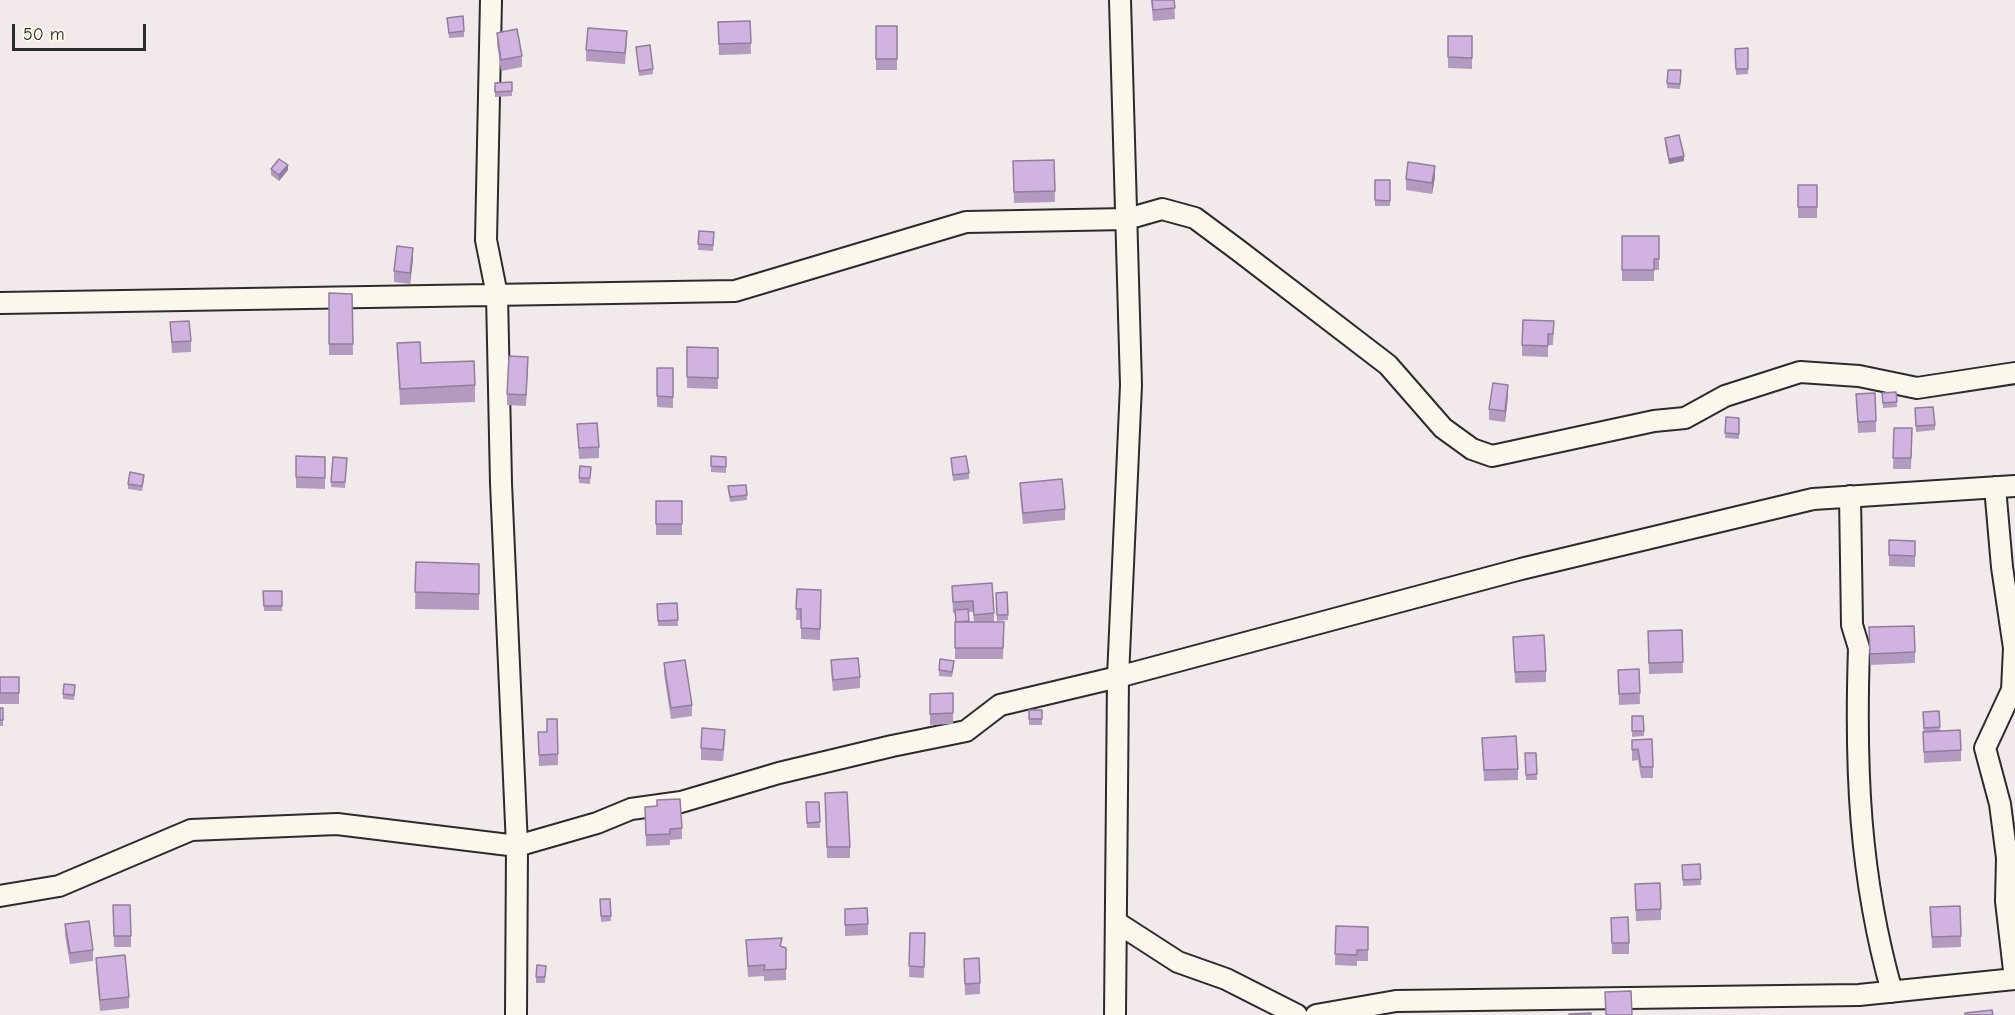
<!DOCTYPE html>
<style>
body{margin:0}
#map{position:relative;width:2015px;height:1015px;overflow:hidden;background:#f2e9ea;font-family:"Comic Neue",sans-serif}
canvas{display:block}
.scale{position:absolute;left:12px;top:24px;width:134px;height:27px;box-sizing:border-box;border:3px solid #2b2b2b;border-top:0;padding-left:8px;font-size:18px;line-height:21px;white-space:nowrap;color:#2b2b2b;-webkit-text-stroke:4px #fbf7ec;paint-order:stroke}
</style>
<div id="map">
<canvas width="2015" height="1015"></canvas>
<div class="scale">50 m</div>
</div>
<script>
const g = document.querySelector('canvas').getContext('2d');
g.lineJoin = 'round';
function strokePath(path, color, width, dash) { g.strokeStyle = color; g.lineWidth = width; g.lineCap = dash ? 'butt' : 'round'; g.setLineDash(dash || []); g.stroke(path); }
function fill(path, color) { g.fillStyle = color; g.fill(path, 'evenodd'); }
const minor = new Path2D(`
 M491 0 486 240 497 295 501 483 517 846 516 1015
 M0 303 735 291 966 222 1127 219 1162 209 1195 218 1238 250 1388 365 1443 428 1472 449 1492 456 1654 421 1685 418 1725 396 1800 372 1859 376 1917 388 2015 373
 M1995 487 2002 567 2014 648 2012 690 1985 748 2000 804 2007 858 2006 901 2015 979
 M1850 496 1852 625 1859 648C1855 768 1859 875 1892 992
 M0 896 59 886 191 830 337 824 517 846 597 823 631 809 681 802 779 773 892 746 966 731 1000 705 1118 677 1521 569 1813 499 2015 486
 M1116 922 1178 962 1226 979 1297 1015
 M1115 1015 1118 677 1131 385 1120 0
 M1316 1015 1396 1001 1859 995 2015 979`);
const wall = new Path2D(`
 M1151 0H1174L1175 19 1153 21Z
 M447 18 464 31V37L449 38Z
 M750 21 751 54 719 55 718 22Z
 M876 26H897V70H876Z
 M497 33 522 56V67L501 71 497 44Z
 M1472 36V69L1448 68V57Z
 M627 42 625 64 586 61V50Z
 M636 47 653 69V74L639 76Z
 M1748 48V74L1736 75 1735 49Z
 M1668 70H1681L1680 89 1667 88Z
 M512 82V96L495 97V83Z
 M1665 138 1684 161 1669 164 1665 144Z
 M1054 160 1055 202 1014 203 1013 161Z
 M271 169 288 170 279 181 271 175Z
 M1435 177 1432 194 1406 190V179Z
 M1375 180H1390V206H1375Z
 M1798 185H1817V218H1798Z
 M699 231 714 238 713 251 698 250Z
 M1622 236 1659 259V270H1654V281H1622Z
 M413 259 410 284 394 282V271Z
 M329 293 352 294 353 355H329Z
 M1554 321 1553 345H1548V357L1522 356V345Z
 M170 322 191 341V352L172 353Z
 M397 343 421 363 475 385V402L400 405Z
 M687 347 718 348V389L687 388Z
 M528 368 526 406 507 405V394Z
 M657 368H673V408L657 407Z
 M1896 392 1897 407 1883 408 1882 393Z
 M1856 394 1876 421V432L1858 433Z
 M1508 396 1505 422 1489 420V409Z
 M1915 408 1935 425V430L1916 432Z
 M1726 417 1739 418V439L1725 438Z
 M577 424 599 447V458L579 459Z
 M1894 428H1912L1911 469H1893Z
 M296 456 325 457V489L296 488Z
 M711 456 726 457V473L711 472Z
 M333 457 347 458 345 488 331 487Z
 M951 458 969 473V479L953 481Z
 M580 466 591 467 590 484 579 483Z
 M144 480 142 491 128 489V484Z
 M1020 483 1065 509V520L1023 524 1020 494Z
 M728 486 747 495V500L730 502Z
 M656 501H682V535H656Z
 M1889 540 1915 541V567L1889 566Z
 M416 562 479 564V610L415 609Z
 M952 586 994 613V622H1004L1003 659H955V613H953ZM968 612H973L974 622H969Z
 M797 589 821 590 820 640 801 639V620H796Z
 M263 591H282V611H264Z
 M1007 592 1008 620 997 621 996 593Z
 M677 603 678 626H658L657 604Z
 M1869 627 1915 652V663L1870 665Z
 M1682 630 1683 673 1649 674 1648 642Z
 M1513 637 1546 671V682L1515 683Z
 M831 660 860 677V688L833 691 831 671Z
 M664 663 692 705V716L671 719 664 674Z
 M954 666 952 677 939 676V670Z
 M1639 669 1640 704 1619 705 1618 670Z
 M0 677H19V704H0Z
 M75 691 74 700 63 699V694Z
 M930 694 953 713V724L930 725Z
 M0 708H3V726H0Z
 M1029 710H1042V725H1029Z
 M1939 711 1940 731 1961 750V761L1924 763 1923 712Z
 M1632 716 1644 731V736L1632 737Z
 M547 719 558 754V765L539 766 538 732H547Z
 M1482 738 1518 769V780L1484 781Z
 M1632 740 1653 767V778H1641L1638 760 1632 761Z
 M725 741 723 761 701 760V748Z
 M1525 753H1536L1537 780H1526Z
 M825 793 850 847V858H827Z
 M806 802H819L820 828H807Z
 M645 807 682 828V839L670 840V845L646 846Z
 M1700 864 1701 885 1683 886 1682 865Z
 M1635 884 1661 909V920L1636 921Z
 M600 899H610L611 921 601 922Z
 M113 905 131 936V947H114Z
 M1960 906 1961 947 1932 948 1930 907Z
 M845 909 868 924V935L845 936Z
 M1611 918 1629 943V954H1612Z
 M65 924 93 950V961L70 964 65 935Z
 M1336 926 1368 927V961H1357V966L1335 965Z
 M910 933H925L924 978 909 977Z
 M746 940 786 948V980L764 981V976L748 977Z
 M96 958 129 997V1008L100 1011 96 969Z
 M964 959 980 983V994L965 995Z
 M546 966 545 983H536V977Z`);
const shadedWall = new Path2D(`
 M1684 156V161L1669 164V159Z
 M288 165V170L279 181V175Z
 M1435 166V177L1432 194V183Z
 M413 248V259L410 284V273Z
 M1508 385V396L1505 422V411Z`);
const building = new Path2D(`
 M1152 0H1174L1175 8 1153 10Z
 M463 16 464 31 449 33 447 18Z
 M750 21 751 43 719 44 718 22Z
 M876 26H897V59H876Z
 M588 28 627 31 625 53 586 50Z
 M517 29 522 56 501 60 497 33Z
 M1448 36H1472V58L1448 57Z
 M650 45 653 69 639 71 636 47Z
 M1748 48V69H1736L1735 49Z
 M1668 70H1681L1680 84 1667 83Z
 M512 82V91L495 92V83Z
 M1679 135 1684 156 1669 159 1665 138Z
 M279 159 288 165 279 175 271 169Z
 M1054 160 1055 191 1014 192 1013 161Z
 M1408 162 1435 166 1432 183 1406 179Z
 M1375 180H1390V201L1375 200Z
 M1798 185H1817V207H1798Z
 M699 231 714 232 713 245 698 244Z
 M1622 236H1659V259H1654V270H1622Z
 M397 246 413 248 410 273 394 271Z
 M329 293 352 294 353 344H329Z
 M1523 320 1554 321 1553 334H1548V346L1522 345Z
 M189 321 191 341 172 342 170 322Z
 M420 342 421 363 474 361 475 385 400 389 397 343Z
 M687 347 718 348V378L687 377Z
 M509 356 528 357 526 395 507 394Z
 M657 368H673V397L657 396Z
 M1493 383 1508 385 1505 411 1489 409Z
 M1896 392 1897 402 1883 403 1882 393Z
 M1875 393 1876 421 1858 422 1856 394Z
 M1933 407 1935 425 1916 426 1915 408Z
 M1726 417 1739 418V434L1725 433Z
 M597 423 599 447 579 448 577 424Z
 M1894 428H1912L1911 458H1893Z
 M296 456 325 457V478L296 477Z
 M711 456 726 457V467L711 466Z
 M966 456 969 473 953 475 951 458Z
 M333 457 347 458 345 482H331Z
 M580 466 591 467 590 478H579Z
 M130 472 144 475 142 486 128 484Z
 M1062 479 1065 509 1023 513 1020 483Z
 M746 485 747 495 730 497 728 486Z
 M656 501H682V524H656Z
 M1889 540 1915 541V556L1889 555Z
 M416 562 479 564V594L415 592Z
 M992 583 994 613 974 615 973 601 953 602 952 586Z
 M797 589 821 590 820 629 801 628V609H796Z
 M263 591H282V606H264Z
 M1007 592 1008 615H997L996 593Z
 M677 603 678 620 658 621 657 604Z
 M968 609 969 621 956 622 955 610Z
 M955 622H1004L1003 648H955Z
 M1914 626 1915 652 1870 654 1869 627Z
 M1682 630 1683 662 1649 663 1648 631Z
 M1544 635 1546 671 1515 672 1513 637Z
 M858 658 860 677 833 680 831 660Z
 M940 659 954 661 952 672 939 670Z
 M685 660 692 705 671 708 664 663Z
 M1639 669 1640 693 1619 694 1618 670Z
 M0 677H19V693H0Z
 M64 684 75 685 74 695 63 694Z
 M953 693V713L930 714V694Z
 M0 708H3V720H0Z
 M1029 710H1042V719H1029Z
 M1939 711 1940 727 1924 728 1923 712Z
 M1632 716H1643L1644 731H1632Z
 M547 719H557L558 754 539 755 538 732H547Z
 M702 728 725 730 723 750 701 748Z
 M1960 730 1961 750 1924 752 1923 732Z
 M1516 736 1518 769 1484 770 1482 738Z
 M1652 739 1653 767H1641L1638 749 1632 750V740Z
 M1525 753H1536L1537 774 1526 775Z
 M847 792 850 847H827L825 793Z
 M680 799 682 828 670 829V834L646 835 645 807 657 806V800Z
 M806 802H819L820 822 807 823Z
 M1700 864 1701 879 1683 880 1682 865Z
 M1660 883 1661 909 1636 910 1635 884Z
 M600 899H610L611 916H601Z
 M113 905H130L131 936H114Z
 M1960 906 1961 936 1932 937 1930 907Z
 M867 908 868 924 845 925V909Z
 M1628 917 1629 943H1612L1611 918Z
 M89 921 93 950 70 953 65 924Z
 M1336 926 1368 927V950H1357V955L1335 954Z
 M910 933H925L924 967 909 966Z
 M782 938 780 946 786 948V969L764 970 765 965 748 966 746 940Z
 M125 955 129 997 100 1000 96 958Z
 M979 958 980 983 965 984 964 959Z
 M537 965 546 966 545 977H536Z
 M1631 991 1632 1015H1606L1605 992Z
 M1992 1010 1993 1015H1965V1013Z
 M1591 1013V1015H1569V1014Z`);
strokePath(minor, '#2b2b2b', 24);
strokePath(minor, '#fbf7ec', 20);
fill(wall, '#b39ac1');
fill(shadedWall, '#927d9d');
fill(building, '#d0b3e0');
strokePath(building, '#927d9d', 1.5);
</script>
